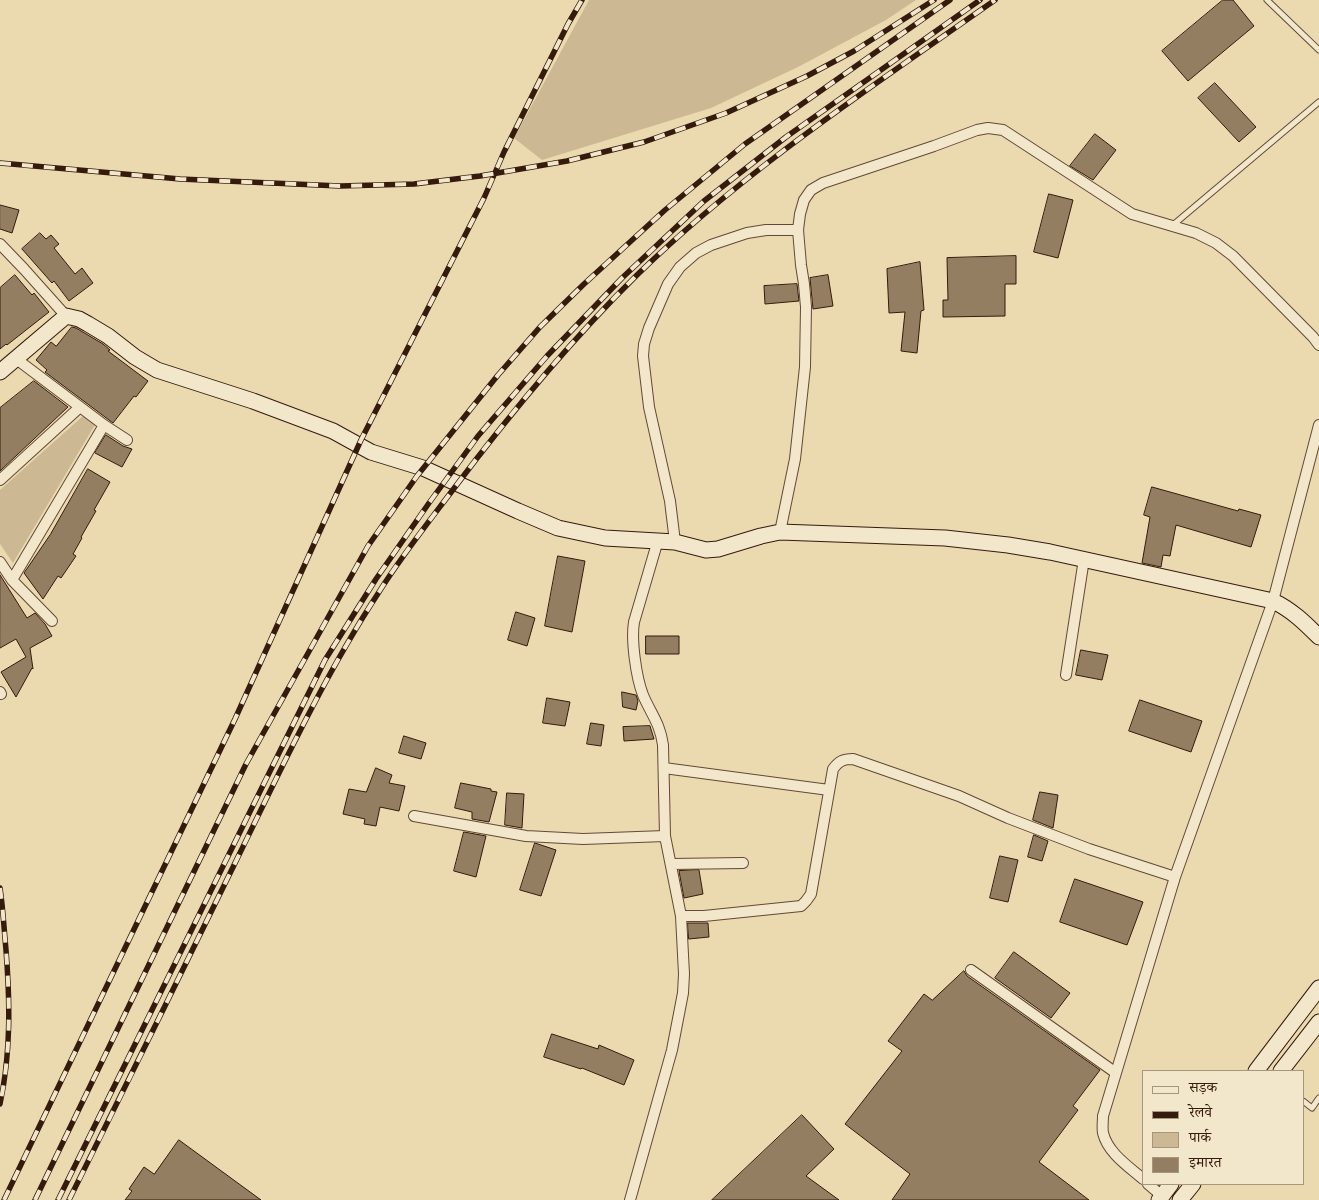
<!DOCTYPE html>
<meta charset="utf-8">
<style>
body{margin:0}
#map{position:relative;width:1319px;height:1200px;overflow:hidden;background:#ebd9af;font-family:"Old Standard TT","Noto Serif Devanagari",serif}
canvas{display:block}
.legend{position:absolute;left:1142px;top:1070px;width:162px;height:115px;box-sizing:border-box;background:#f2e6cb;border:1px solid #a6957f;margin:0;padding:6px 9px;list-style:none;font-size:15px;color:#341b0d}
.legend li{display:flex;align-items:center;gap:10px;height:25px}
.legend b{width:25px;border:1px solid #a6957f}
</style>
<div id="map">
<canvas width="1319" height="1200"></canvas>
<ul class="legend">
<li><b style="height:6px;background:#f2e6cb"></b>सड़क</li>
<li><b style="height:6px;background:#341b0d"></b>रेलवे</li>
<li><b style="height:14px;background:#ccb993"></b>पार्क</li>
<li><b style="height:14px;background:#937e61"></b>इमारत</li>
</ul>
</div>
<script>
const g = document.querySelector('canvas').getContext('2d');
g.lineJoin = 'round';
function fill(path, color) { g.fillStyle = color; g.fill(path, 'evenodd'); }
function strokePath(path, color, width, dash) { g.strokeStyle = color; g.lineWidth = width; g.lineCap = dash ? 'butt' : 'round'; g.setLineDash(dash || []); g.stroke(path); }
const green = new Path2D(`
 M589 0H916L886 20 798 67 711 108 542 160 514 138Z
 M84 415 96 423 13 563 0 544V490Z`);
const building = new Path2D(`
 M1223 0H1233L1254 26 1188 81 1162 51Z
 M1215 83 1256 127 1239 142 1198 98Z
 M1095 134 1116 150 1093 180 1070 166Z
 M1049 194 1073 200 1058 258 1034 252Z
 M0 205 19 210 12 233 0 229Z
 M40 233 46 239 51 235 59 244 54 248 75 274 82 268 93 283 69 301 54 281 52 283 22 249Z
 M1016 256V284H1005V316L943 317V300H948L947 258Z
 M920 262 924 310 921 311 917 353 901 351 905 312 889 313 887 269Z
 M15 275 32 295 34 293 49 312 7 345 6 344 0 349V288Z
 M828 275 833 306 813 309 810 278Z
 M797 284 799 301 765 304 764 286Z
 M72 327 76 328 103 344 110 350 108 351 148 381 136 397 134 396 113 423 45 372 47 370 36 360 51 342 56 346Z
 M34 381 68 407 0 471V408Z
 M106 435 123 446 132 449 122 467 95 453Z
 M88 469 110 482 94 510 96 511 81 537 82 538 73 554 76 556 61 578 58 576 43 599 24 573 50 535Z
 M1152 487 1238 511 1239 509 1261 515 1251 547 1176 525 1170 556 1163 555 1161 567 1142 563 1150 517 1144 515Z
 M558 556 585 561 572 632 545 626Z
 M0 575 27 618 35 613 45 624 52 636 30 648 33 669 32 668 16 697 1 672 26 657 16 639 0 648Z
 M516 612 535 618 527 646 508 640Z
 M646 636H679V654H646Z
 M1081 650 1108 655 1102 680 1076 675Z
 M622 692 636 695 638 701 636 710 623 707Z
 M547 698 570 702 565 726 543 723Z
 M1140 700 1202 721 1191 752 1129 731Z
 M591 723 604 725 601 746 587 744Z
 M650 726 654 739 624 741 623 727Z
 M404 736 426 743 421 759 399 753Z
 M376 768 392 775 389 783 405 786 399 811 380 807 376 826 364 824 365 819 343 814 349 789 366 792Z
 M461 783 491 789V791L497 792 489 822 472 819V812L455 808Z
 M1040 792 1058 795 1053 828 1033 820Z
 M507 793 524 794 522 828 505 825Z
 M464 832 486 836 476 877 454 871Z
 M1034 835 1048 841 1042 861 1028 857Z
 M535 843 556 850 541 896 520 890Z
 M1000 856 1018 860 1008 902 990 898Z
 M699 870 703 894 684 898 679 871Z
 M1075 879 1143 902 1127 945 1060 922Z
 M688 923H708L709 937 689 939Z
 M1014 952 1070 993 1051 1018 995 978Z
 M964 971 967 976 1100 1070 1073 1106 1078 1110 1039 1162 1089 1200H892L910 1174 845 1124 902 1051 888 1041 924 994 932 1000Z
 M552 1034 598 1049 599 1045 634 1060 624 1085 582 1068 581 1069 544 1057Z
 M802 1115 834 1149 806 1176 839 1200H712Z
 M179 1140 261 1200H125L132 1191 129 1189 144 1167 154 1174Z`);
const lane = new Path2D(`
 M1267 0 1319 50
 M1173 225 1319 102
 M1303 1101 1312 1108 1319 1098`);
const street = new Path2D(`
 M0 244 24 269 66 316
 M15 358 104 425 127 440
 M0 480 80 407
 M780 532 795 459 805 367 806 307 804 284 801 265 798 230 800 214 804 200 811 190 823 183 934 146 977 130 988 128 1003 130 1132 214 1196 233 1216 243 1233 256 1313 337 1319 345
 M675 542 670 501 649 407 643 356 644 344 649 328 668 284 680 267 696 253 711 245 747 233 766 230H798
 M0 562 12 580 52 621
 M12 580 104 425
 M1066 675 1084 559
 M0 692 1 694
 M664 768 829 790
 M414 816 526 836 583 839 665 836
 M671 864 743 863
 M681 916H704L801 906 806 901 811 894 833 769C839 761 843 759 853 759L959 796 1008 818 1089 849 1175 877
 M971 970 1116 1073
 M1143 1179C1128 1166 1108 1153 1103 1133 1102 1127 1103 1121 1103 1116L1175 877 1273 601 1319 425
 M1148 1184 1162 1196
 M630 1200 672 1050 683 993 684 974 681 916 665 836 663 745C660 723 651 714 643 695 636 677 631 640 634 622L658 540`);
const secondary = new Path2D(`
 M0 372 66 316 79 319 88 324 108 336 135 357 157 370 253 401 333 431 371 452 423 468 518 511 558 528 605 538 675 542 706 550 718 549 761 536 780 532 945 538 1008 545 1050 552 1273 601C1292 610 1305 623 1319 637
 M1256 1071 1319 988
 M1281 1071 1319 1022
 M1159 1200 1171 1184
 M1180 1200 1193 1184`);
const rail = new Path2D(`
 M0 163 180 179 340 186 414 184 480 176 567 161 644 142 726 113 807 76 854 51 934 0
 M0 888C3 908 4 929 6 950 10 1001 11 1053 0 1104
 M4 1200 235 719 361 440 484 198 504 152 568 24 582 0
 M35 1200 246 764 368 546 417 476 498 375 540 327 584 284 665 210 745 144 950 0
 M58 1200 325 660 376 579 429 503 478 436 547 356 622 278 704 201 786 137 980 0
 M69 1200C126 1086 181 973 237 859 281 769 324 676 379 592 401 557 427 524 452 491 509 415 570 341 638 274 746 169 873 86 995 0`);
fill(green, '#ccb993');
fill(building, '#937e61');
strokePath(building, '#341b0d', 1);
strokePath(lane, '#624a36', 7);
strokePath(street, '#624a36', 12);
strokePath(secondary, '#341b0d', 17);
strokePath(lane, '#f2e6cb', 5);
strokePath(street, '#f2e6cb', 10);
strokePath(secondary, '#f2e6cb', 15);
strokePath(rail, '#341b0d', 5.5);
strokePath(rail, '#f2e6cb', 4, [11]);
</script>
